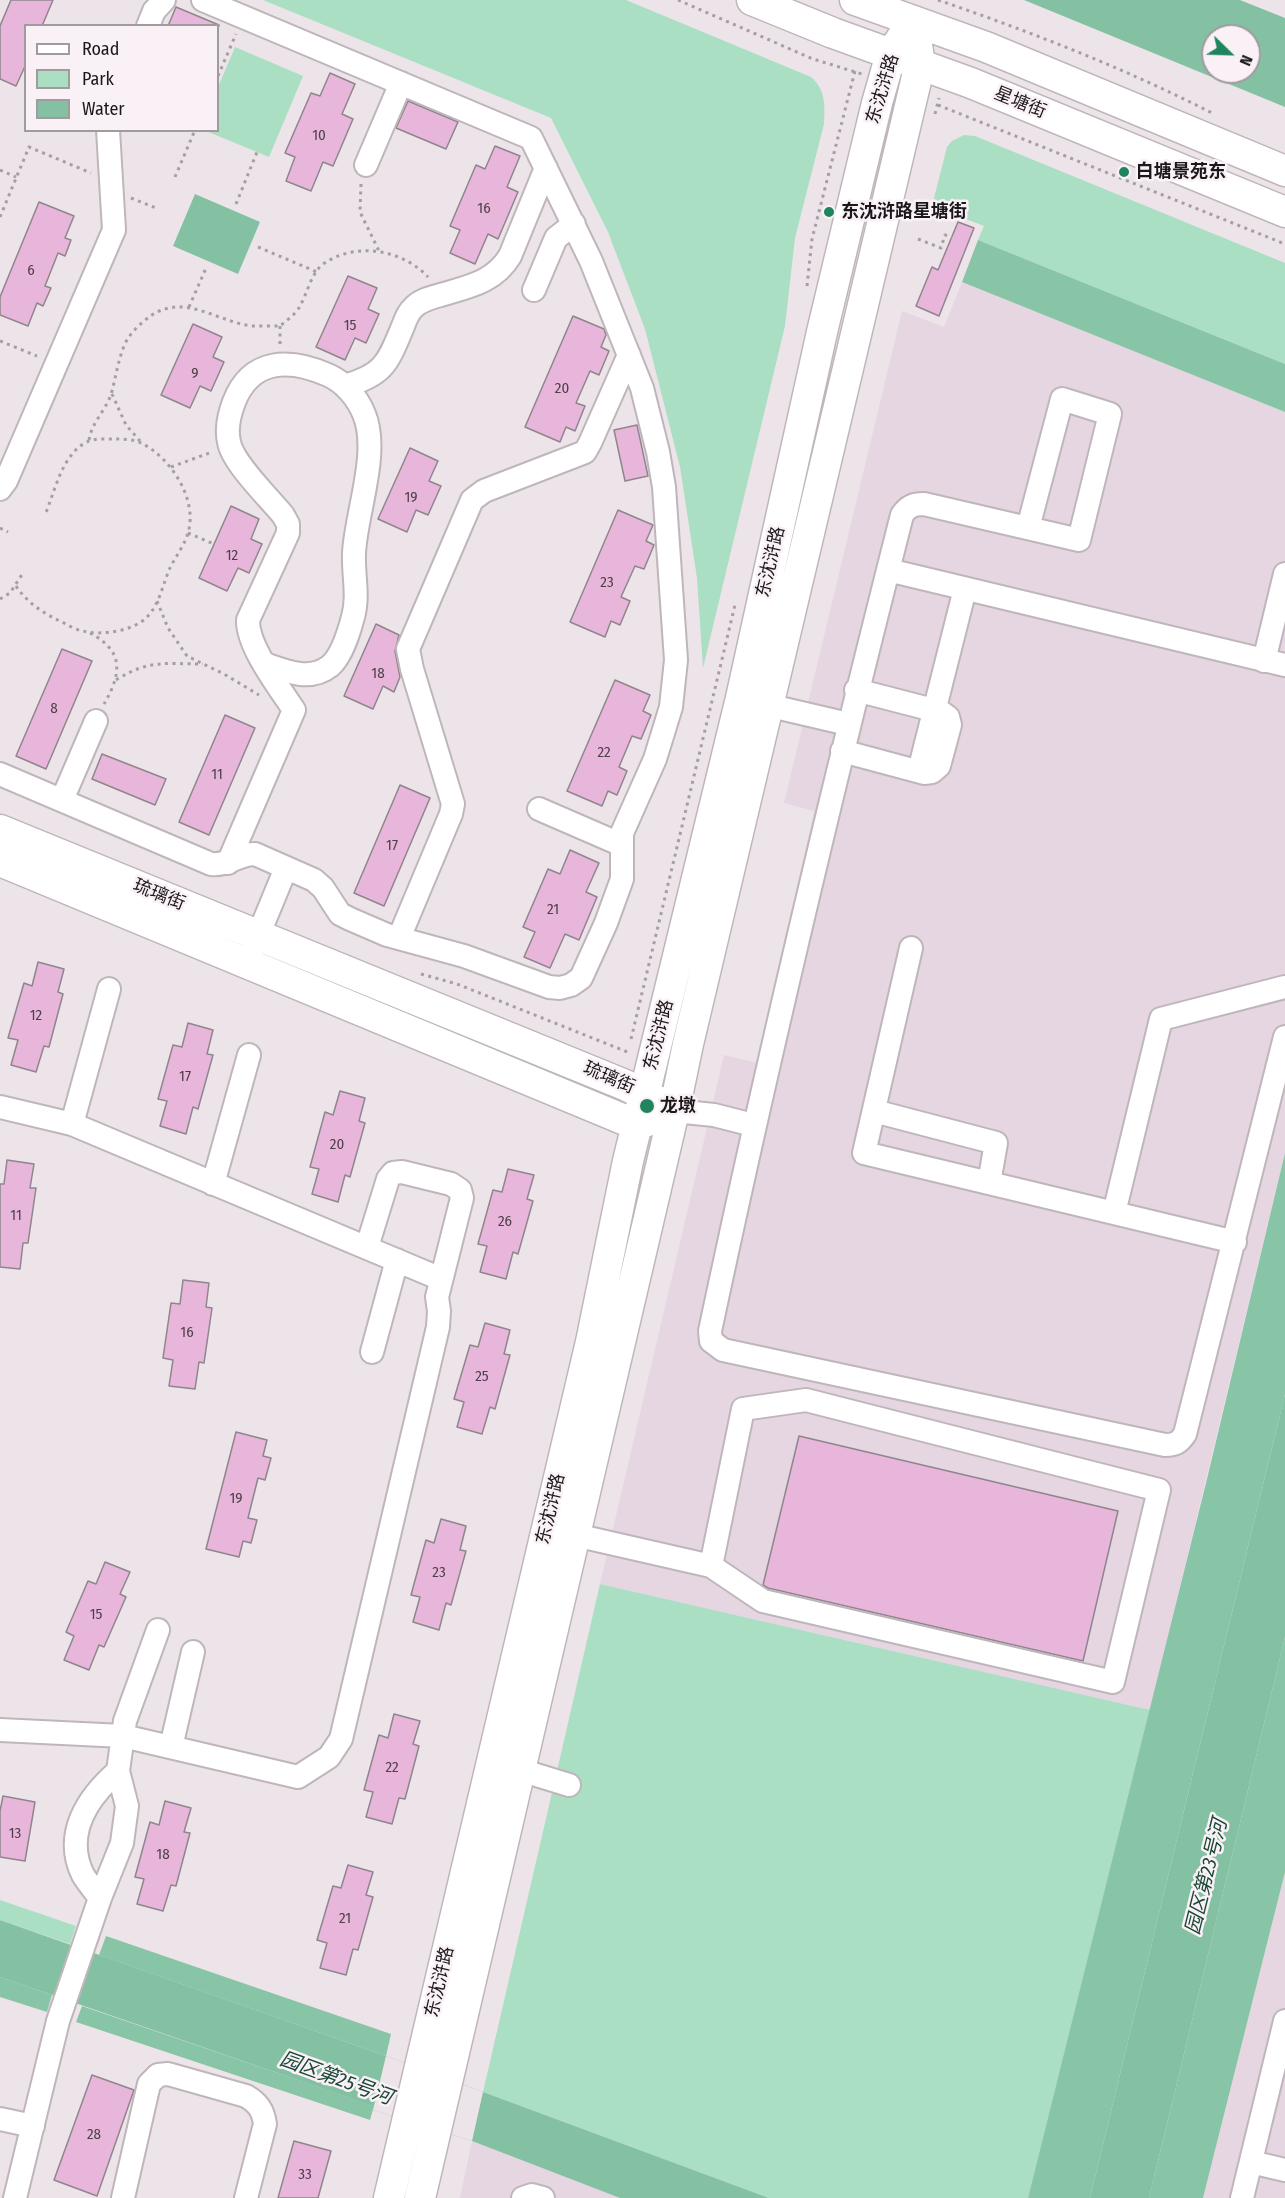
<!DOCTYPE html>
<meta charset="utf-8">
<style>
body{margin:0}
#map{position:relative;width:1285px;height:2198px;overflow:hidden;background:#ede4ea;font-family:"Fira Sans Condensed",sans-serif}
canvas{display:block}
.legend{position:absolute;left:24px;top:24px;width:195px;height:108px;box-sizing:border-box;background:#faf1f7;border:2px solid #a19a9f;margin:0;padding:8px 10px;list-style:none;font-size:18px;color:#1b181a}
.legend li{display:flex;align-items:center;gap:12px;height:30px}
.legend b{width:30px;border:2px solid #a19a9f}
.north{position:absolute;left:1201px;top:24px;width:60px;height:60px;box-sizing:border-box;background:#faf1f7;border:2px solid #a19a9f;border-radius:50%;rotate:113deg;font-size:16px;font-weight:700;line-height:24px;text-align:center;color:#1b181a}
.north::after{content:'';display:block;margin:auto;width:21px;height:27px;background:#20845f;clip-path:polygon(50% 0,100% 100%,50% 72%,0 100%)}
</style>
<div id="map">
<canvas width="1285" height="2198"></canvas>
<ul class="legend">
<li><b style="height:8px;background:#fff"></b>Road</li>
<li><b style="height:16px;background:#aadfc4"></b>Park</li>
<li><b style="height:16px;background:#84c1a3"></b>Water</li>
</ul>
<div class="north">N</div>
</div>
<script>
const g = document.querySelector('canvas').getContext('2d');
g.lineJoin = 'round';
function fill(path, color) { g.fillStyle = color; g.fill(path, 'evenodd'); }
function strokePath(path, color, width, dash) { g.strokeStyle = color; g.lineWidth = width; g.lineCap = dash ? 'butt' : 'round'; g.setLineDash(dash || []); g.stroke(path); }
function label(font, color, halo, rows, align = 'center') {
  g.font = font + ' "Fira Sans Condensed","Noto Sans SC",sans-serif'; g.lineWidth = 5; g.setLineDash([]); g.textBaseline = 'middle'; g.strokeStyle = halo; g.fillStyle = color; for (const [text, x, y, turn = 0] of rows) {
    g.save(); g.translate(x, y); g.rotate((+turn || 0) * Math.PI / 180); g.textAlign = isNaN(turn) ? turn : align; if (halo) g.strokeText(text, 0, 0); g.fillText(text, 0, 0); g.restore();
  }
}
const built = new Path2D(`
 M962 282 1285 412V1153L1150 1710 600 1584 724 1055 758 1063 814 811 784 803 902 311 944 327Z
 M1285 1872V2198H1203Z
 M472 2141 620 2198H460Z`);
const green = new Path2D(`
 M263 0H626L811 77C826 90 825 106 824 124L795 238 785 326 703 668 697 578 680 467 645 329 608 232 551 118Z
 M235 47 303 76 269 157 206 131 218 130V87Z
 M964 135 975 136 1285 263V364L978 240 984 226 932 206 947 147 952 141Z
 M600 1584 1150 1710 1028 2198H769L483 2092Z
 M0 1900 76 1926 70 1944 0 1920Z`);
const forest = new Path2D(`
 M978 240 1285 364V412L962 282Z
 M1285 1153V1394L1090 2198H1028L1206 1483Z
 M1285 1637V1872L1203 2198H1149Z
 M106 1936 391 2034 386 2056 99 1955Z
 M0 1977 52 1995 47 2012 0 1997Z
 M82 2006 374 2106 370 2120 76 2022Z`);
const water = new Path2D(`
 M1024 0H1240L1285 18V107ZM1213 36H1249V72H1213Z
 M195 194 260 222 238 274 173 246Z
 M1285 1394V1637L1149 2198H1090Z
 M0 1920 386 2056 769 2198H620L472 2141 373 2110V2106L0 1977Z`);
const pier = new Path2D(`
 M386 2056 483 2092 472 2141 373 2110Z`);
const building = new Path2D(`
 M11 0H53L42 26H26V64L16 86 0 79V26Z
 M176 7 219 25V26H168Z
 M330 73 355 84 342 114 353 119 333 166 323 162 311 191 286 181 295 157 285 153 311 93 320 96Z
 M408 101 458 122 446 149 396 128Z
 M495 146 520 156 507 187 518 192 498 239 488 234 475 264 450 253 460 230 450 226 476 165 485 169Z
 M39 202 74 216 65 238 71 240 65 256 58 253 45 286 51 288 43 306 37 303 28 326 0 315V297Z
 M958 222 974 228 939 316 916 306 932 267 938 270Z
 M348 276 377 288 368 309 379 314 366 343 355 338 345 360 316 347Z
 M573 316 604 329 606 335 601 347 609 351 599 375 590 371 576 403 585 406 575 431 566 427 560 442 525 427Z
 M193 324 222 337 213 357 224 362 211 391 200 386 190 408 161 395Z
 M637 425 648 476 625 481 614 430Z
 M410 448 438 461 429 481 441 486 428 515 416 510 407 532 378 519Z
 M231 506 259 519 251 539 262 544 249 573 238 568 227 591 199 578Z
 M618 510 653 525 646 541 654 545 644 569 635 566 621 597 630 601 620 625 611 621 605 637 570 622Z
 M376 624 399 635 395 651 400 677 394 692 383 686 373 709 344 696Z
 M62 649 92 661 46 769 16 756Z
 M615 680 650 695 643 711 651 715 641 739 632 736 619 767 627 771 617 795 608 791 602 806 567 791Z
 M225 715 255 728 209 835 179 822Z
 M102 754 166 779 155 805 92 779Z
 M400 785 430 798 384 906 354 893Z
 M570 850 599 863 586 892 597 897 579 940 565 934 550 968 524 957 535 932 523 927 548 869 560 874Z
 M38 962 64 969 58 992 63 994 49 1047 44 1046 36 1072 11 1065 18 1040 8 1038 24 983 32 986Z
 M188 1023 213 1030 207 1054 213 1055 198 1109 193 1107 186 1134 160 1126 167 1101 158 1099 173 1045 182 1047Z
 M340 1091 365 1098 359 1121 365 1123 350 1177 345 1175 338 1202 312 1194 319 1169 310 1167 325 1112 333 1115Z
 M7 1160 34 1164 30 1188H36L28 1243H23L20 1269 0 1267V1184H4Z
 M508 1169 534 1175 527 1199 533 1201 518 1254 513 1252 506 1279 480 1272 487 1246 478 1244 493 1190 502 1192Z
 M183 1280 209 1283 206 1307 212 1308 204 1363 199 1362 195 1389 169 1386 173 1360 163 1358 171 1303 180 1304Z
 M485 1323 510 1330 504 1354 510 1355 495 1409 490 1407 482 1434 457 1427 464 1402 454 1399 470 1345 478 1347Z
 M236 1432 267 1440 263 1456 271 1458 265 1480 258 1478 248 1518 257 1520 251 1543 243 1541 239 1557 206 1549Z
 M799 1436 1118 1511 1083 1661 768 1588 763 1585Z
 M441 1519 466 1526 460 1550 466 1551 451 1605 446 1603 439 1630 413 1622 420 1597 411 1595 426 1540 434 1543Z
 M105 1562 130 1572 120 1594 126 1597 104 1647 99 1645 89 1670 64 1660 74 1636 66 1632 88 1581 96 1584Z
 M394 1714 420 1721 413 1744 419 1746 405 1799 399 1798 392 1824 366 1817 373 1792 364 1790 379 1735 388 1738Z
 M3 1796 35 1802 25 1861 0 1857V1811Z
 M165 1801 191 1808 184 1832 190 1833 176 1886 171 1885 163 1911 137 1904 144 1879 135 1877 150 1822 159 1825Z
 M348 1865 373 1872 366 1895 373 1897 358 1950 353 1949 346 1975 320 1968 327 1943 317 1940 333 1886 341 1888Z
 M92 2075 134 2090 97 2196 54 2180Z
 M294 2141 331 2151 318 2198H278Z`);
const path = new Path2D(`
 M678 0 813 59 862 74
 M938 0C1031 32 1124 68 1212 113
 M218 76 236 34
 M938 105 1285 244
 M935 114 939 98
 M0 170 16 177
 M175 177 195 130
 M361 184 360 212 379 251
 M131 198 156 208
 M236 204 257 152
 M0 217 29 147 91 173
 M918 239 941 248 945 235 952 237
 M258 247 317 272
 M807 286 812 239 856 67
 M189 307 206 268
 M280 326V345
 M0 341 37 356
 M112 394 126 425 140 441
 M89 440C92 421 107 410 112 391 116 376 118 361 124 346 128 336 136 328 144 321 181 289 213 321 252 326 261 326 271 326 280 326 287 320 296 314 300 306 307 294 311 274 322 265 354 241 402 249 428 277
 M171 467 212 452
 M0 528 8 532
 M188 533 214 544
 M16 586C28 604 46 615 66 624 71 627 77 630 83 631 101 636 135 631 148 616 159 604 163 585 169 570 175 557 186 544 189 529 196 497 170 457 141 443 133 439 123 439 114 439 106 439 94 438 87 442 62 454 55 491 45 515
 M0 599 10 593 23 573
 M157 601 168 628 187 656 224 674 259 695
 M90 633C124 651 122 673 104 704
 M116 680C149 659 166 664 203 664
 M421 974 457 984 630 1053
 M631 1039 735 605`);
const minor = new Path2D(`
 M148 26 154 11 164 0
 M366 165 401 83
 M534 290 556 238 574 224
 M345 386C382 375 387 365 401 331 405 322 407 313 414 307 422 299 434 297 444 294 471 286 495 281 510 256L546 168
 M0 489 6 481 114 230 108 130
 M1028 528 1062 399 1110 414 1079 540 924 504C914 504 908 506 902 515 833 786 768 1058 710 1331L711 1341 723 1350 1165 1445C1175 1445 1179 1443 1185 1434L1285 1037
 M888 570 1285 665
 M1264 661 1285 574
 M754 702 848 724
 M842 751 924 773 932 772 939 766 950 725 948 717 941 712 856 690
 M919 771 965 589
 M0 774 211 864C227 866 239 854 255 854L314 880 323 888 340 914 350 919 387 935 464 956 549 987 560 988 571 985 581 978 606 923 622 879V833L655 759 671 707 676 660 664 487 658 452 642 388 591 261 531 138 203 0
 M62 800 96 721
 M539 809 622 845
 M228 863 294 710C279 687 247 646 248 620L288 533V524L283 515C269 498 232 462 229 442 226 429 229 415 234 402 251 358 290 358 328 375 344 382 357 397 364 414 380 452 356 513 354 553 353 575 359 596 353 617 349 632 342 656 330 666 310 682 285 671 265 664
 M399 938 451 814 453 804 412 669 408 649 472 500 484 491 585 452 590 443 629 355
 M253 948 286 868
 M911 948 864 1153 1235 1242
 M0 1107 72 1124 441 1279
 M674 1111 714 1115 753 1125
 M874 1111 996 1143 989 1183
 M72 1124 109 989
 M213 1184 249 1055
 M1114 1213 1161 1019 1285 987
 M372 1352 397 1260
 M575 1535 711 1566 763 1601 1113 1682 1159 1490 806 1400 743 1409 711 1566
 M0 1730 123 1736 298 1777 329 1757 341 1739 438 1327 439 1311 437 1297 462 1198 460 1190 451 1184 402 1172 393 1173 388 1179 367 1247
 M171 1747 193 1652
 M520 1770 569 1785
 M100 1898C94 1890 88 1883 83 1875 63 1834 88 1797 118 1771
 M0 2119 33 2126
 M1251 2162 1285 2170
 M15 2198 58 2021 100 1898 122 1843 127 1806 118 1771 125 1721 158 1630
 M123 2198 149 2084 158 2075 168 2074 246 2096C258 2103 263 2110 265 2124L246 2198
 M523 2198 532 2195 543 2198
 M1242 2198 1285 2021`);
const major = new Path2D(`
 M752 0 833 33 971 83 1285 212
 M855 0 986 47 1285 171
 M0 830 625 1085 661 1103
 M0 861 637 1125 655 1118
 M389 2198 591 1342 628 1161 741 698 822 332 877 103 891 54 913 21
 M420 2198 674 1111 688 1044 920 64 913 21`);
const markers = [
 [1124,172,6,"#20845f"],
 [829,212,6,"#20845f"],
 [647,1106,8,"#20845f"]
];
const numberNames = [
 ["10",319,136],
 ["16",484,209],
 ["6",31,271],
 ["15",350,326],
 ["9",195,374],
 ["20",562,389],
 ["19",411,498],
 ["12",232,556],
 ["23",607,583],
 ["18",378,674],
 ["8",54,709],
 ["22",604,753],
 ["11",217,775],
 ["17",392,846],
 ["21",553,910],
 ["12",36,1016],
 ["17",185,1077],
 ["20",337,1145],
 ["11",16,1216],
 ["26",505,1222],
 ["16",187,1333],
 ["25",482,1377],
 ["19",236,1499],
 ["23",439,1573],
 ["15",96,1615],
 ["22",392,1768],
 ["13",15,1834],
 ["18",163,1855],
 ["21",345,1919],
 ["28",94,2135],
 ["33",305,2175]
];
const streetNames = [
 ["东沈浒路",883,89,-73],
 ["星塘街",1020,103,22],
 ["东沈浒路",771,562,-77],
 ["琉璃街",159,895,22],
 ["东沈浒路",659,1035,-76],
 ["琉璃街",609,1078,23],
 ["东沈浒路",551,1509,-77],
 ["东沈浒路",440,1982,-77]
];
const poiNames = [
 ["白塘景苑东",1136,172],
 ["东沈浒路星塘街",841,212],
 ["龙墩",660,1106]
];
const waterNames = [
 ["园区第23号河",1207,1877,-76],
 ["园区第25号河",336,2079,20]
];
fill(built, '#e5d6e1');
fill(green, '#aadfc4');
fill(forest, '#88c5a7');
fill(water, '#84c1a3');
fill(pier, '#ede4ea');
fill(building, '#e8b6db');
strokePath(building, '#8e868c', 1.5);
strokePath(minor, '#bfb6bc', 26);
strokePath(major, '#bfb6bc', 33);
strokePath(path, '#a59ea3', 3, [3, 4.5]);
strokePath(minor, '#fff', 22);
strokePath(major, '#fff', 30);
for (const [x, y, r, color] of markers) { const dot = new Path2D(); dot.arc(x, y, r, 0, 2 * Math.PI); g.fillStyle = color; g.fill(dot); strokePath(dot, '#faf1f7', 2); }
label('15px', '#4e404a', null, numberNames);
label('18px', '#1b181a', '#faf1f7', streetNames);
label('bold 18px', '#1b181a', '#faf1f7', poiNames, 'left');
label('italic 20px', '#184834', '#faf1f7', waterNames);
</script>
